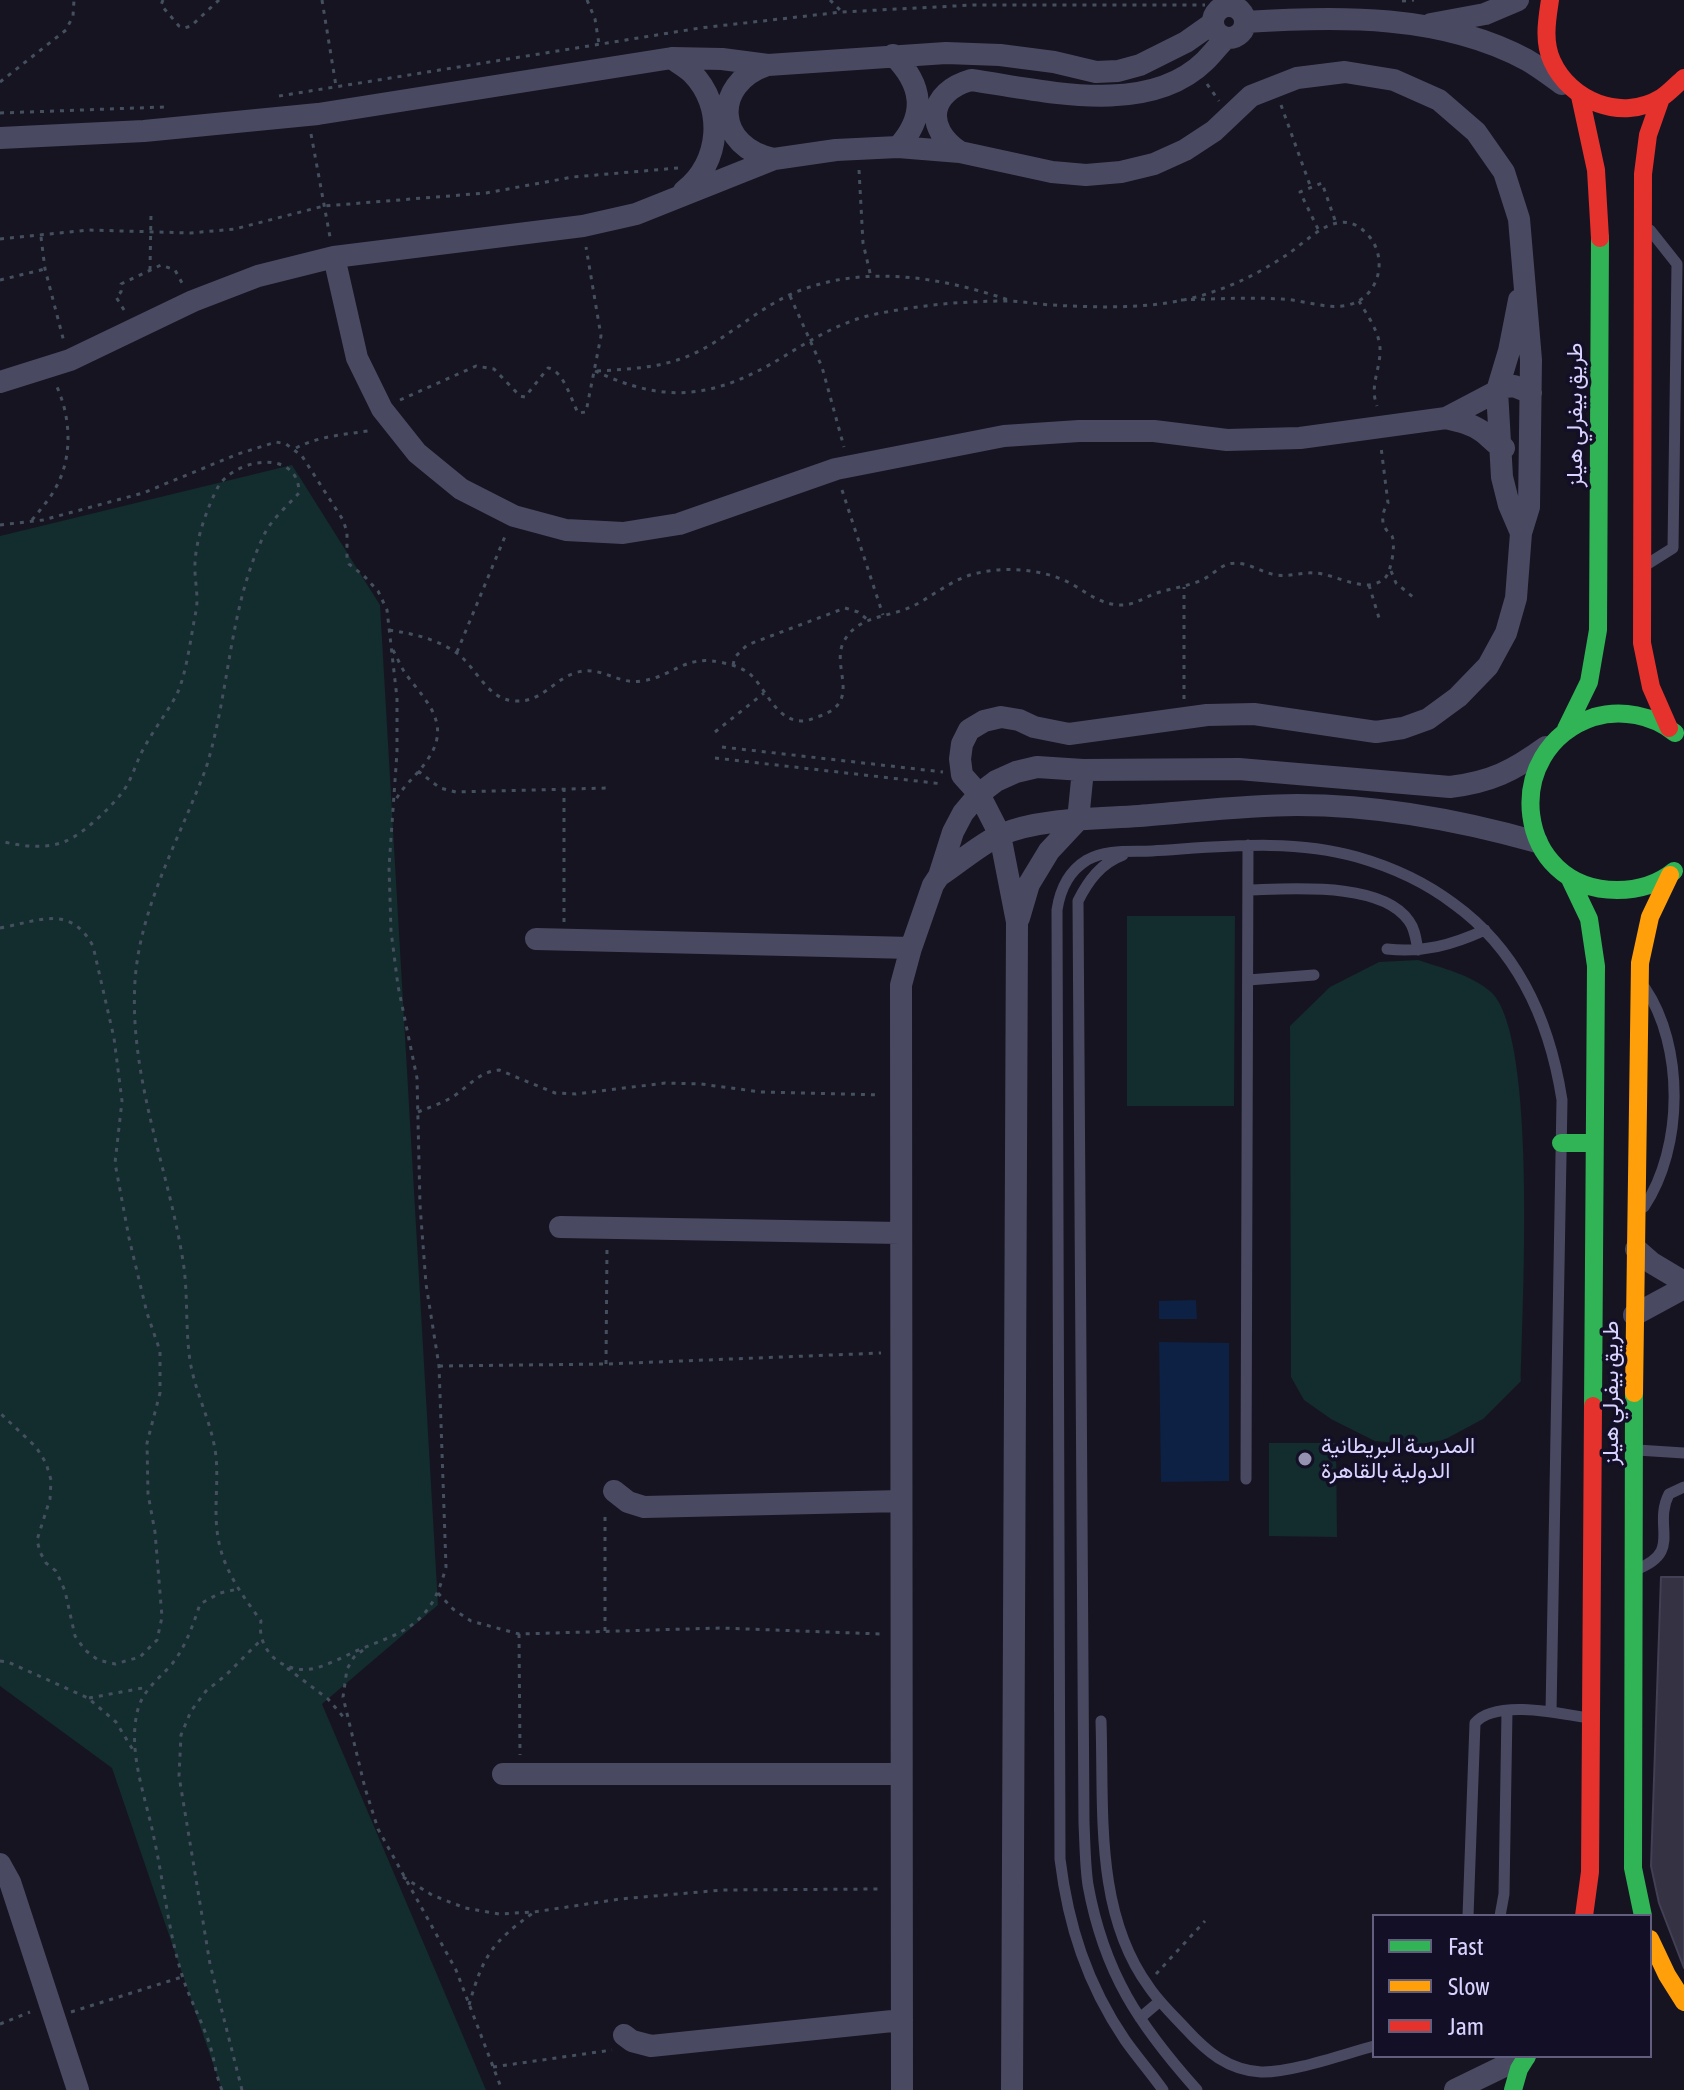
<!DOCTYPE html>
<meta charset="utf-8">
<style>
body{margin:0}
#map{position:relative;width:1684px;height:2090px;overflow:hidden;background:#161421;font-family:"Asap Condensed",sans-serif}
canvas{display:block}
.legend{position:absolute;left:1372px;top:1914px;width:280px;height:144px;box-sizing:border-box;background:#130f26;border:2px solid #625e7d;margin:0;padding:10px 14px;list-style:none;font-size:24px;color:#d9d4ff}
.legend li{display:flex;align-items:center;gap:16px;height:40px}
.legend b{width:40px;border:2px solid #625e7d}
</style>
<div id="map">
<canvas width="1684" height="2090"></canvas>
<ul class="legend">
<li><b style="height:10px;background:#30b455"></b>Fast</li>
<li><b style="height:10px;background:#ff9f0a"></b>Slow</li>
<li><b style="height:10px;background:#e5322d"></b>Jam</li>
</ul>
</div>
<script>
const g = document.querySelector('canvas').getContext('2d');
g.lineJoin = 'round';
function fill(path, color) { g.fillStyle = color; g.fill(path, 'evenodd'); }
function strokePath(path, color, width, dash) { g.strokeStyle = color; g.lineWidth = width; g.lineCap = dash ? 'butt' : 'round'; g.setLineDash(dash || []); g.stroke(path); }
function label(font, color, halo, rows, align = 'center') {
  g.font = font + ' "Asap Condensed",Vazirmatn,sans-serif'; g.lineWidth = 7; g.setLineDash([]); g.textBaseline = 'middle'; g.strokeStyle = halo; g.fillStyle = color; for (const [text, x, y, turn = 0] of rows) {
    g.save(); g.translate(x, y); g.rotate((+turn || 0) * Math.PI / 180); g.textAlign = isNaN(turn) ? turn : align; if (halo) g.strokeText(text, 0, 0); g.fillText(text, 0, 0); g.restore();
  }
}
const green = new Path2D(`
 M292 465 380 605 438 1605 322 1704 486 2090H222L112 1768 0 1686V536Z
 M1127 916H1235L1234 1106H1127Z
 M1418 960C1442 968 1472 975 1491 992 1538 1036 1522 1310 1521 1381L1483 1419 1444 1440 1416 1445 1375 1441 1331 1419 1304 1400 1291 1377 1290 1026 1330 987 1379 962Z
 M1269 1443H1336L1337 1537 1269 1536Z`);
const water = new Path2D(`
 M1196 1300 1197 1319H1159V1301Z
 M1159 1342 1229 1343V1481L1161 1482Z`);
const building = new Path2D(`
 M1661 1577H1684V1968L1659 1903 1651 1866Z`);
const path = new Path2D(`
 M163 0 161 5 179 26 184 28 191 26 219 0
 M322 0 336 86
 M587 0 595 19 599 44
 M830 0 842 12
 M1402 1 1414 0
 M0 82 66 30 73 16 74 0
 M1207 84 1219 101
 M279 96 700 28 842 12 973 5H1205
 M1281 105 1311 188
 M0 113 164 107
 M311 134 330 237
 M859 170 863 243 871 277
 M1318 229 1300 192 1322 183 1336 223
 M41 237 45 269 64 342
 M0 239 89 230 191 233 235 229 324 206 486 193 573 177 678 168
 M150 270 151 213
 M0 280 45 269
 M790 296 822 367 844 447
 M1359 301C1367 315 1379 331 1380 348 1381 369 1369 385 1377 406
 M124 310 116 297 121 292V284L161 265 175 270 182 283
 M595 371C667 405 715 398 783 357 812 339 842 321 876 314 920 305 963 301 1008 301 1022 301 1036 304 1051 305 1106 308 1165 310 1218 290 1242 282 1267 268 1288 254 1310 239 1339 205 1366 233 1389 255 1381 297 1348 305 1327 310 1304 300 1282 299 1248 297 1214 299 1179 300
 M597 371C630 369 662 368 693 354 732 336 763 303 804 289 871 265 943 278 1009 300
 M400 400 476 366 494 369 520 396 525 397 548 368C563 370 571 399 578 413L586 412 601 336 586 247
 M296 448C321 435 345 435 373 430
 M842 490 883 615
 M32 520C40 510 49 500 55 489 73 458 71 418 57 387
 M0 525 43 520 143 493 238 454 276 442 286 444 302 456 343 520 347 532V558L349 564 364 576 378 591 387 610 397 698V752L389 867 391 931 398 986 417 1078 420 1205 426 1284 439 1366 446 1567C441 1585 435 1603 421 1617 403 1635 379 1641 356 1651 343 1657 330 1664 316 1668 286 1676 256 1652 261 1621 245 1599 227 1575 220 1547 212 1516 219 1487 216 1457 213 1428 200 1403 193 1375 184 1341 189 1297 183 1261 168 1167 129 1078 135 981 139 919 168 860 192 803 198 788 205 773 209 758 230 684 230 605 264 535 271 520 287 506 299 493 299 448 235 458 218 487 207 508 196 539 195 563 194 579 199 595 196 611 191 635 187 672 177 694 168 711 155 728 145 746 136 761 132 781 121 794 109 809 83 834 66 841 45 850 21 846 0 841
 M1391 571 1396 583 1413 597
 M1369 585 1379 618
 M389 630C414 634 433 638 454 651 476 665 486 700 515 701 541 703 553 680 575 673 600 664 617 685 641 681 674 677 684 653 724 663 734 665 745 669 752 676 767 691 776 720 801 721 808 721 814 718 820 716 863 701 830 667 844 641 859 614 891 618 915 605 934 595 949 582 970 575 1000 566 1039 568 1068 582 1085 591 1099 604 1119 605 1135 606 1145 596 1160 592 1174 588 1188 586 1202 580 1211 576 1219 567 1228 564 1247 560 1259 572 1276 575 1289 577 1301 572 1314 573 1335 573 1366 596 1385 578 1391 572 1396 545 1392 536 1391 534 1389 534 1388 532 1380 523 1382 512 1388 503L1381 447
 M393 650C398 659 402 670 408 677 428 703 451 725 428 759 417 776 403 785 394 803
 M457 652 506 534
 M733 665 735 657 747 645 845 608 858 612 868 620
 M1184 699V587
 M715 732 764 693
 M722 747 943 772
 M715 758 943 784
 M418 771 440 788 456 792 609 788
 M564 922V789
 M0 928C39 921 70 904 93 946L114 1038 122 1101 115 1163 129 1238 147 1313 160 1351V1393L147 1443 148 1494 155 1532 162 1617 157 1640 140 1657 115 1664 98 1660 85 1650 75 1636 65 1591 56 1571 46 1563 40 1552 37 1540 50 1499 51 1480 46 1463 36 1447 0 1413
 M418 1112C430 1107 443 1103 454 1096 470 1085 479 1072 499 1070L555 1093 576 1094 665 1083 701 1084 761 1092 880 1095
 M606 1364 607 1248
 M439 1366 606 1364 881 1353
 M438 1593 453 1609 471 1621 519 1634 720 1628 881 1634
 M605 1631V1511
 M519 1634 520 1755
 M363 1650 354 1657 347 1669 343 1697 365 1788 378 1829 456 1970 502 2090
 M0 1661 8 1662 88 1698 116 1722 133 1750
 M287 1668 328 1699 346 1720
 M89 1698 148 1687
 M403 1877 432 1895 465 1908 499 1914 534 1912 620 1899 722 1890 881 1889
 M1156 1974 1205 1921
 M469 2005C483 1956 492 1942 533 1913
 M71 2012 182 1977
 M0 2024 30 2012
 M493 2067 612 2050
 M222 2090C216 2076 215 2063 211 2049 204 2024 190 2001 182 1975 168 1930 164 1884 154 1838 146 1798 128 1754 137 1713 142 1690 158 1680 172 1664 186 1646 193 1625 200 1604L220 1593 238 1589
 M242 2090 210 1964 179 1776 181 1735 191 1711 206 1691 226 1675 261 1640`);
const lane = new Path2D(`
 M1646 565 1673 548 1677 264 1650 230
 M1123 855C1101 863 1088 881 1078 901L1084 1823C1085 1843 1085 1865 1088 1885 1104 1973 1139 2025 1197 2090
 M1248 890C1290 889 1382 881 1409 921 1415 929 1416 940 1418 950
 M1387 949C1423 953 1452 945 1485 930
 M1248 980 1314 975
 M1644 1207C1684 1147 1684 1046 1645 988
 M1637 1450 1684 1453
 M1246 1479 1248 845
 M1635 1570C1684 1552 1652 1527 1669 1494L1684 1487
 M1101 1721C1104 1809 1094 1912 1149 1987 1159 2002 1173 2015 1185 2028 1207 2052 1228 2070 1261 2072 1291 2073 1344 2054 1374 2046
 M1468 1916 1475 1723C1495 1699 1559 1713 1588 1718
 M1500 1916 1504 1894 1507 1711
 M1140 2018 1160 2001
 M1163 2090C1151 2073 1137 2057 1125 2040 1087 1984 1068 1925 1060 1859L1057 910C1060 890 1069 871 1087 860 1107 849 1130 852 1152 851 1219 847 1291 838 1357 857 1392 867 1425 882 1454 904 1519 951 1550 1023 1562 1100L1551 1712`);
const street = new Path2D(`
 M1213 22a16 16 0 1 1 32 0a16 16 0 1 1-32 0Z
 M1245 22C1338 16 1442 14 1527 60 1539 67 1551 76 1562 84
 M1431 24 1485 14 1518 0
 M893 55C923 85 927 115 898 147
 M672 58C678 63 687 68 692 73 725 106 721 163 684 191
 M767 65C711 84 716 148 774 159
 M0 138 144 131 318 114 672 58 722 59 768 65 946 53 1000 55 1054 62 1096 72 1118 71 1140 65 1186 42 1213 23
 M960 152C924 128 929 92 971 80 1042 90 1147 118 1205 61 1212 54 1219 45 1226 38
 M334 257 357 358 382 409 417 453 461 489 514 516 566 530 623 533 679 524 836 469 1004 436 1079 431H1154L1227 440 1300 438 1446 418 1505 387 1514 386 1531 393
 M1519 300 1509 351 1497 391 1502 477 1509 505 1521 533
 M0 382 70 360 193 301 258 276 334 257 583 226 636 214 774 159 836 150 898 147 960 152 1052 172 1086 175 1121 172 1154 164 1185 150 1214 131 1251 96 1297 78 1345 72 1394 80 1439 100 1476 132 1504 172 1519 219 1531 360 1529 507 1521 533 1516 598 1506 633 1488 666 1458 697 1428 719 1403 728 1376 732 1254 714 1207 715 1069 734 1034 727 1019 720 1001 717 984 721 969 730 962 744 960 759 962 775 979 794 1000 835 1017 922 1012 2090
 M1446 418C1459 421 1472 424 1483 432 1491 438 1495 445 1504 448
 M939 876C959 863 979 845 1000 835 1039 818 1097 819 1139 816 1192 812 1244 805 1297 805 1379 805 1459 820 1537 842
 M1019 918 1029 884 1049 851 1078 820 1083 770
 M536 939 911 948
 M560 1227 900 1233
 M1636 1249 1652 1263 1684 1282
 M1634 1315 1684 1288
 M614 1491 628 1502 644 1507 901 1501
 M503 1774H901
 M0 1864 10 1882 78 2090
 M624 2035 632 2041 651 2046 902 2020
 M902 2090 901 985 911 948 933 885 939 876 953 832 963 813 979 794 996 781 1016 772 1037 767 1083 770 1239 769 1450 787C1491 782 1513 771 1546 747
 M1455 2090 1525 2056`);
const fast = new Path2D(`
 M1566 729 1589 682 1598 630 1600 238
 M1674 871C1657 885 1639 890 1617 890 1515 890 1498 749 1594 717 1621 709 1653 715 1675 733
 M1569 877 1589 919 1596 966 1593 1406
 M1561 1143H1594
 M1634 1393 1633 1868 1643 1916
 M1513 2090 1519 2069 1527 2056`);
const slow = new Path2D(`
 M1634 1393 1640 963 1650 917 1670 875
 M1650 1939 1667 1975 1684 2002`);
const jam = new Path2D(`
 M1550 0C1547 20 1543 41 1552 61 1570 101 1621 122 1661 98 1669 93 1677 84 1684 78
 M1580 96 1596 170 1600 238
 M1661 98 1648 135 1643 174 1642 643 1651 687 1669 728
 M1584 1916 1590 1872 1593 1406`);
const markers = [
 [1305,1459,8,"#9591b1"]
];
const streetNames = [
 ["طريق بيفرلي هيلز",1575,415,-90],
 ["طريق بيفرلي هيلز",1611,1393,-90]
];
const poiNames = [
 ["المدرسة البريطانية",1321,1446],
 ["الدولية بالقاهرة",1321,1471]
];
fill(green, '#132c2d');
fill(water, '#0d2144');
fill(building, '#343243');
strokePath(building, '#433f54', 2);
strokePath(path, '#44505f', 3, [4, 6]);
strokePath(lane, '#4a4962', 11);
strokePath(street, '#4a4962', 22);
strokePath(fast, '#30b455', 18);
strokePath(slow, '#ff9f0a', 18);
strokePath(jam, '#e5322d', 18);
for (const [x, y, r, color] of markers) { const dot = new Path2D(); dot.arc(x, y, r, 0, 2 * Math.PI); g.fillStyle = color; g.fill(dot); strokePath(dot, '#130f26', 3); }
label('22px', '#d9d4ff', '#130f26', streetNames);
label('22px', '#d9d4ff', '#130f26', poiNames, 'left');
</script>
